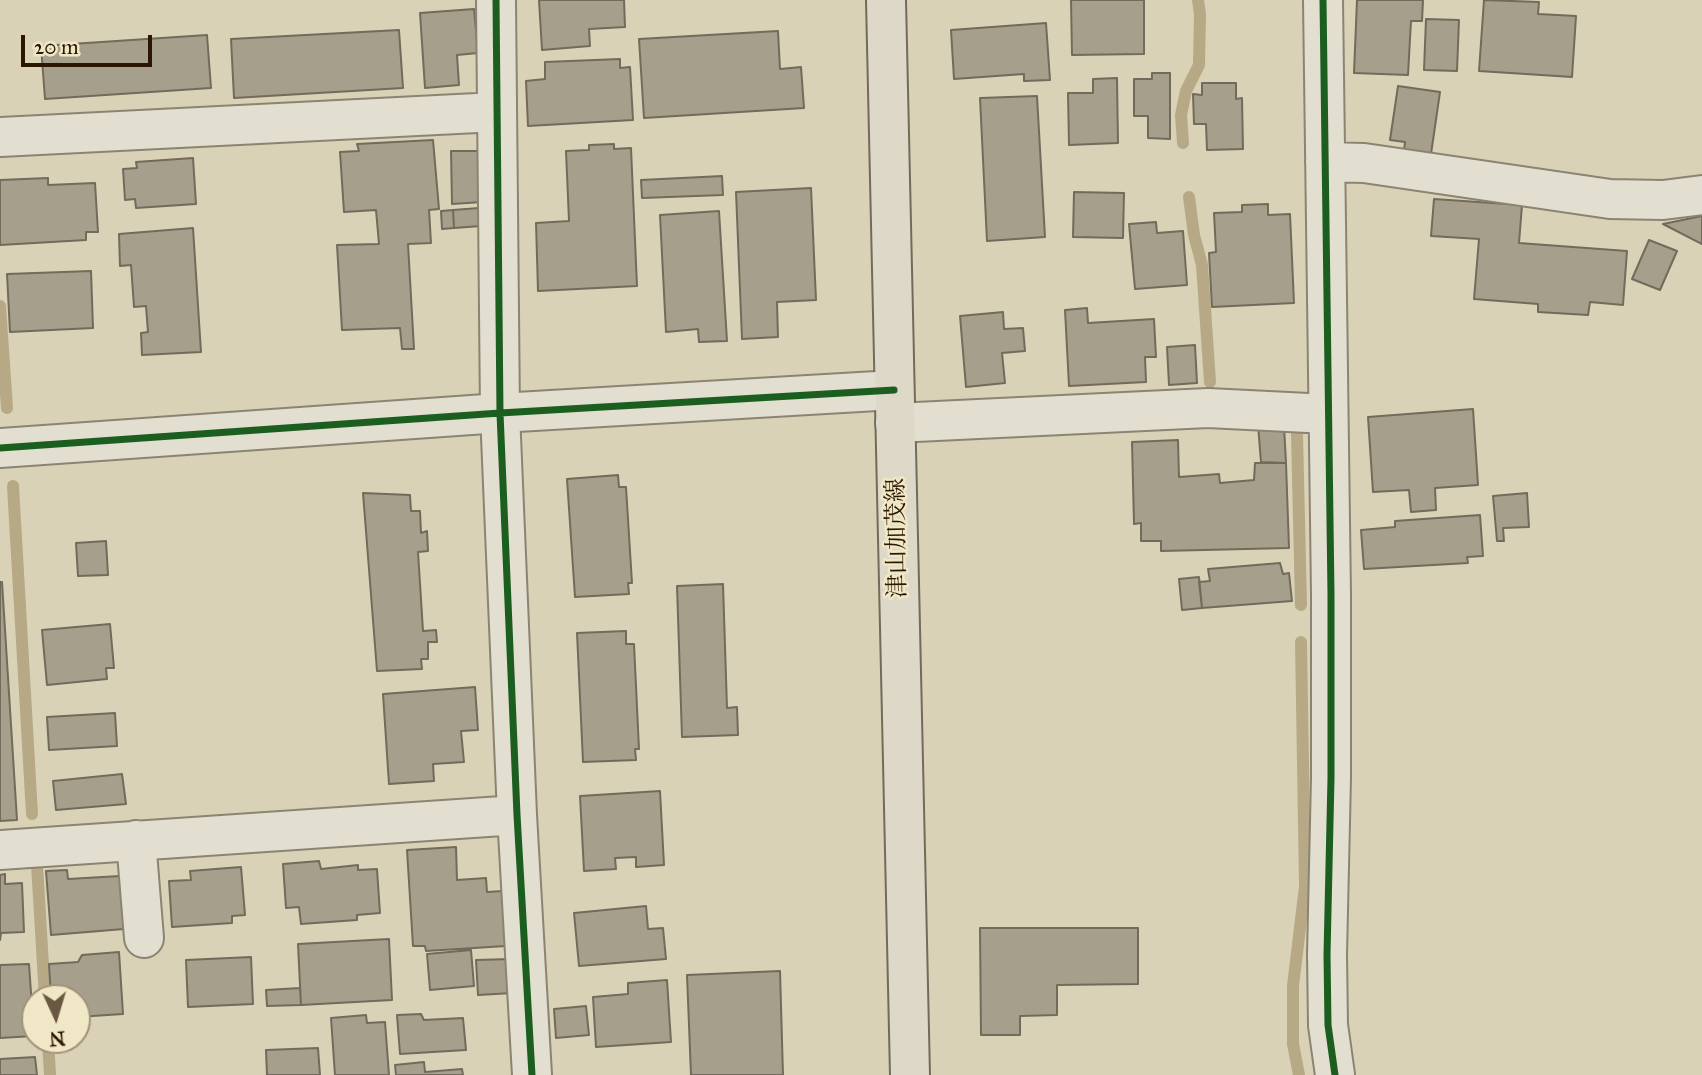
<!DOCTYPE html>
<meta charset="utf-8">
<style>
body{margin:0}
#map{position:relative;width:1702px;height:1075px;overflow:hidden;background:#dad2b7;font-family:"IM FELL Great Primer",serif}
canvas{display:block}
.north{position:absolute;left:21px;top:984px;width:70px;height:70px;box-sizing:border-box;background:#f0e7c7;border:2px solid #a19378;border-radius:50%;rotate:176deg;font-size:19px;font-weight:700;line-height:28px;text-align:center;color:#2b1601}
.north::after{content:'';display:block;margin:auto;width:24px;height:32px;background:#685841;clip-path:polygon(50% 0,100% 100%,50% 72%,0 100%)}
.scale{position:absolute;left:21px;top:35px;width:131px;height:32px;box-sizing:border-box;border:4px solid #2b1601;border-top:0;padding-left:9px;font-size:21px;line-height:24px;white-space:nowrap;color:#2b1601;-webkit-text-stroke:5px #f0e7c7;paint-order:stroke}
</style>
<div id="map">
<canvas width="1702" height="1075"></canvas>
<div class="north">N</div>
<div class="scale">20 m</div>
</div>
<script>
const g = document.querySelector('canvas').getContext('2d');
g.lineJoin = 'round';
function strokePath(path, color, width, dash) { g.strokeStyle = color; g.lineWidth = width; g.lineCap = dash ? 'butt' : 'round'; g.setLineDash(dash || []); g.stroke(path); }
function fill(path, color) { g.fillStyle = color; g.fill(path, 'evenodd'); }
function label(font, color, halo, rows, align = 'center') {
  g.font = font + ' "IM FELL Great Primer","Noto Serif JP",serif'; g.lineWidth = 5; g.setLineDash([]); g.textBaseline = 'middle'; g.strokeStyle = halo; g.fillStyle = color; for (const [text, x, y, turn = 0] of rows) {
    g.save(); g.translate(x, y); g.rotate((+turn || 0) * Math.PI / 180); g.textAlign = isNaN(turn) ? turn : align; if (halo) g.strokeText(text, 0, 0); g.fillText(text, 0, 0); g.restore();
  }
}
const stream = new Path2D(`
 M1183 143 1181 115 1186 91 1199 65 1200 14 1198 0
 M1189 197 1194 235 1202 265 1210 382
 M0 306 7 408
 M1297 434 1301 605
 M13 486 32 814
 M37 865 45 998
 M48 1040 50 1075
 M1299 1075 1293 1044V986L1305 886 1301 642`);
const building = new Path2D(`
 M539 0H624L625 27 589 29 590 46 542 50Z
 M1071 0H1144V54L1072 55Z
 M1357 0H1423L1422 21H1411L1408 75 1354 73Z
 M1484 0 1539 2 1538 14 1576 16 1572 77 1479 71Z
 M474 9 478 53 457 55 459 85 425 88 420 13Z
 M1426 19 1459 20 1457 71 1424 70Z
 M1046 23 1050 80 1024 81V74L954 79 951 30Z
 M399 30 403 88 234 98 231 39Z
 M778 31 780 69 801 67 804 108 644 118 639 39Z
 M207 35 211 88 45 99 41 46Z
 M620 59V68L630 67 633 120 528 126 526 81 545 79V62Z
 M1152 73H1170V139L1148 138V116H1134V79H1152Z
 M1117 78 1118 143 1069 145 1068 93H1093V79Z
 M1202 83H1236V99L1242 98 1243 149 1207 150 1206 124H1194L1193 94 1202 95Z
 M1398 86 1440 92 1431 154 1404 150 1405 142 1390 140Z
 M1037 96 1045 237 987 241 980 98Z
 M433 140 439 209 429 210 431 243 408 244 414 349H402L400 328 342 330 337 245 379 244 376 210 344 212 340 152 359 151 357 144Z
 M614 144V149L631 148 637 286 538 291 536 223 569 221 566 151 589 150V145Z
 M451 151H480L482 202 452 204Z
 M193 158 196 204 136 208 135 199 125 200 123 169 137 168 136 162Z
 M722 176 723 195 642 198 641 180Z
 M48 178V185L95 183 98 232H86V240L0 245V180Z
 M811 188 816 300 777 302 778 337 742 339 736 192Z
 M1074 192 1124 193 1123 238 1073 237Z
 M1434 199 1522 205 1519 243 1627 251 1623 305 1590 302 1588 315 1538 312V304L1474 299 1479 239 1431 236Z
 M1268 204V215L1290 214 1294 303 1212 307 1209 253 1216 252 1214 213 1242 212V205Z
 M479 208 481 226 454 228 453 210Z
 M453 210 454 228 442 229 441 211Z
 M719 211 727 341 699 342 698 329 666 332 660 215Z
 M1702 216V244L1663 224Z
 M1156 222 1157 233 1183 231 1187 285 1135 289 1129 224Z
 M193 228 201 352 142 355 141 333 148 332 146 306 134 307 131 265 120 266 119 234Z
 M1649 240 1677 251 1660 290 1632 279Z
 M91 271 93 328 10 332 7 274Z
 M1087 308 1088 323 1154 319 1156 357H1145L1146 382 1069 386 1065 310Z
 M1003 312 1004 329 1023 328 1025 351 1002 353 1005 383 966 387 960 316Z
 M1195 345 1197 383 1169 385 1167 347Z
 M1473 409 1478 485 1435 488 1436 510 1411 512 1409 490 1373 492 1368 417Z
 M1258 425 1284 426 1286 463 1261 462Z
 M1178 440 1179 477 1219 474 1220 483 1254 480 1255 463H1286L1289 548 1161 551V541H1141V523L1134 524 1132 442Z
 M618 475 619 487H626L632 583H628L629 594 575 597 567 479Z
 M363 493 410 495 411 511H420L421 533 427 531 428 551 418 552 423 631 436 630 437 642H428V659H421L422 669 377 671Z
 M1527 493 1529 527 1503 528 1504 541H1497L1493 496Z
 M1480 515 1483 556 1467 557 1468 563 1364 569 1361 530 1395 527V521Z
 M106 541 108 575 78 576 76 543Z
 M1280 563 1283 574 1289 573 1292 601 1202 608 1199 582 1210 581 1208 569Z
 M1199 577 1202 608 1182 610 1179 579Z
 M0 582H2L17 820 0 821Z
 M723 584 727 708 737 707 738 735 682 737 677 586Z
 M110 624 114 668H106L107 679 47 685 42 630Z
 M626 631V644H634L639 749H635L636 760 583 762 577 633Z
 M475 687 478 730 461 731 464 762 433 764 434 781 389 784 383 694Z
 M115 713 117 746 49 750 47 717Z
 M122 774 126 804 56 810 53 781Z
 M660 791 664 865 636 867V857L615 858 616 869 584 871 580 796Z
 M456 847 457 880 486 878 487 892 503 891 506 946 426 951 425 946H413L407 850Z
 M319 861 321 869 358 865V870L377 869 380 913 357 915V920L301 924 299 907 286 908 283 864Z
 M241 867 245 915 232 916V923L172 927 169 881 191 880 190 871Z
 M67 870 68 879 120 876 124 929 51 935 46 871Z
 M5 874V884L22 883 24 932 1 933 0 940V875Z
 M646 906 648 929 663 928 666 959 579 966 574 913Z
 M980 928H1138V984L1057 985V1015L1020 1016V1035H981Z
 M389 939 392 1000 301 1005 298 944Z
 M471 950 474 986 430 990 427 954Z
 M119 952 123 1014 77 1017V998H51L49 964 78 962 82 955Z
 M251 957 253 1004 188 1007 186 960Z
 M511 959 513 993 478 995 476 960Z
 M29 964 34 1036 0 1038V965Z
 M780 971 783 1075H691L687 975Z
 M667 980 671 1042 596 1047 593 997 628 994V983Z
 M300 988 301 1005 267 1006 266 990Z
 M586 1006 589 1035 556 1038 554 1009Z
 M421 1014 424 1020 463 1018 466 1050 400 1054 397 1015Z
 M366 1015 367 1023 385 1022 389 1075H335L331 1018Z
 M318 1048 320 1075H267L266 1050Z
 M35 1057 37 1075H0V1059Z
 M424 1062 425 1072 462 1069 463 1075H396L395 1065Z`);
const minor = new Path2D(`
 M496 0 500 413 517 815 532 1075
 M1323 0 1331 594V778L1327 955 1328 1025 1335 1075
 M0 137 497 112
 M1325 162 1364 163 1610 199 1663 200 1702 195
 M895 423 1208 408 1328 414
 M136 840 144 938
 M0 850 517 815`);
const tertiary = new Path2D(`
 M0 448 500 413 894 390`);
const primary = new Path2D(`
 M886 0 910 1075`);
const cycleway = new Path2D(`
 M496 0 500 413 517 815 532 1075
 M1323 0 1331 594V778L1327 955 1328 1025 1335 1075
 M0 448 500 413 894 390`);
const streetNames = [
 ["津山加茂線",898,538,-91]
];
strokePath(stream, '#b7a985', 12);
fill(building, '#a69f8c');
strokePath(building, '#726b5b', 2);
strokePath(minor, '#8b8472', 42);
strokePath(tertiary, '#8b8472', 42);
strokePath(primary, '#726b5b', 42);
strokePath(minor, '#e2ded0', 38);
strokePath(tertiary, '#e2ded0', 38);
strokePath(primary, '#ddd8c8', 38);
strokePath(cycleway, '#1b5e20', 7);
label('24px', '#2b1601', '#f0e7c7', streetNames);
</script>
